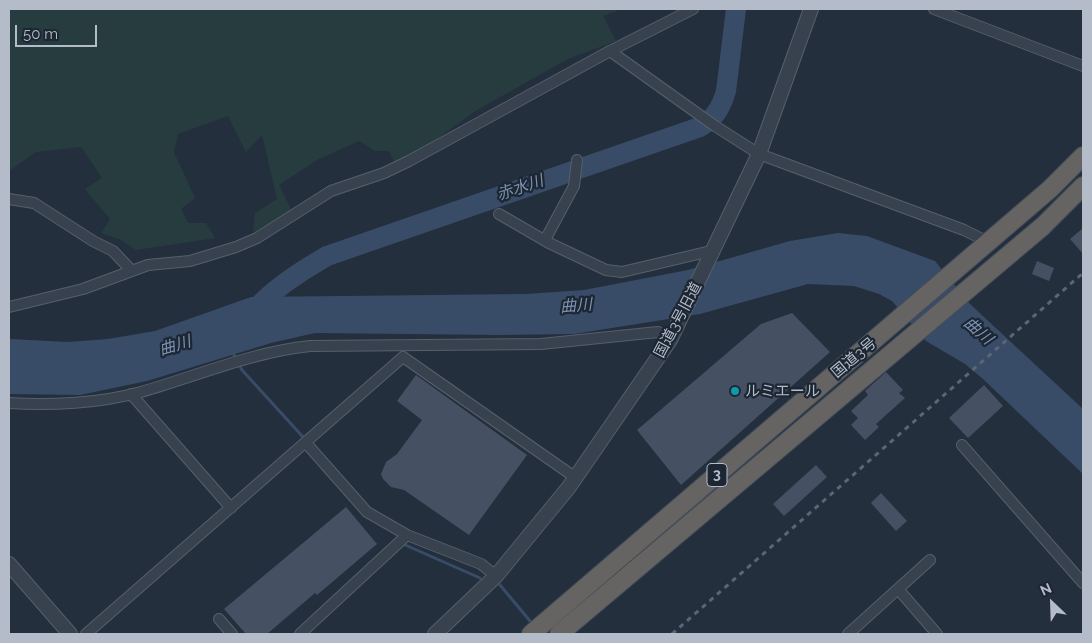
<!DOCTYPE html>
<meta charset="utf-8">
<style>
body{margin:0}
#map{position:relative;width:1092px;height:643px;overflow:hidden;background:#242f3e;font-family:Raleway,sans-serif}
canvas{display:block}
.frame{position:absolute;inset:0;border:10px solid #b4bcc9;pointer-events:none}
.north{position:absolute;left:1027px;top:578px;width:50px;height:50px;-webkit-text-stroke:4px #1d2633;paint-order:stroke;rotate:336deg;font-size:14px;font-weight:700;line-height:20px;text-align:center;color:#b4bcc9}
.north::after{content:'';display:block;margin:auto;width:18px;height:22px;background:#b4bcc9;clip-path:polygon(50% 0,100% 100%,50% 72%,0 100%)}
.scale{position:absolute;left:15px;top:25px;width:82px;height:22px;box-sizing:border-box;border:2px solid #b4bcc9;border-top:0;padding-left:6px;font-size:15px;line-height:18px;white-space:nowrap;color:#b4bcc9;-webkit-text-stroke:4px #1d2633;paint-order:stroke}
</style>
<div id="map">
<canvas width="1092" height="643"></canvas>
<div class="frame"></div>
<div class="north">N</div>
<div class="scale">50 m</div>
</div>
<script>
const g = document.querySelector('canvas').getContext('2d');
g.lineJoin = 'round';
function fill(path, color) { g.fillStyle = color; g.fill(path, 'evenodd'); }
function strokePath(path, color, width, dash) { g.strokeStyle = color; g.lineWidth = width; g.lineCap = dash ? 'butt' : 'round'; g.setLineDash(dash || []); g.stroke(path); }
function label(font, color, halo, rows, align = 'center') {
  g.font = font + ' Raleway,"Noto Sans JP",sans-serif'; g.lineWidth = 4.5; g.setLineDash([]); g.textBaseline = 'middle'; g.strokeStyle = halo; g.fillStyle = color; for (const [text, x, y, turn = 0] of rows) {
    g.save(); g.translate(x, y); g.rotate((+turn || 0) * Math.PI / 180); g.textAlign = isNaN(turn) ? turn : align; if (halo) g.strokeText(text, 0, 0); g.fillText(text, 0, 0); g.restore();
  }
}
const green = new Path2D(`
 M9 9H622L603 16 616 41 568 59 477 110 431 143 395 163 389 151H375L359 141 317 160 279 185 292 211 253 233 255 213 277 199 262 135 246 152 228 116 178 134 174 152 195 198 181 209 188 223H206L215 238 136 250 121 240 101 233 110 219 85 189 102 178 81 147 36 152 9 171Z`);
const water = new Path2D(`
 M838 233 867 236 935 261 970 304 1083 409V474L983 379 965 364 926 341 892 301 879 294 854 286 808 284 700 314 574 334 499 335 315 333 271 343 147 381 80 395 9 394V339L68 342 108 339 155 331 251 297 526 294 584 290 688 270 790 241Z`);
const stream = new Path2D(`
 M232 351 242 370 303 437
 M403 544 480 578
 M500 585 530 621`);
const river = new Path2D(`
 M249 316C271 290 298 273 327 256L700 127C715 118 721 108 726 91L736 9`);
const building = new Path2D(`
 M1083 228V254L1070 239Z
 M1037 261 1054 268 1049 281 1032 274Z
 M792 313 830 352 681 485 637 430 761 324Z
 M886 372 903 390 899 393 905 398 876 424 879 427 865 440 851 425 858 418 851 411 868 395 865 391Z
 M416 375 527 455 469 535 404 490 391 487 383 479 381 474 386 462 397 454 422 420 397 401Z
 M984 385 1003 406 968 438 949 418Z
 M816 465 827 477 784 516 773 504Z
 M881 493 907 521 896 531 871 503Z
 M346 507 377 544 317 595 315 593 267 634H246L224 609Z`);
const minor = new Path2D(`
 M934 9 1083 66
 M610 51 715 126 759 154 964 230 988 242
 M9 199 34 203 93 241 113 251 131 270
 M499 214 549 243 606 270 622 272 715 250
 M545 240 574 186 577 160
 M9 307 83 289 148 265 190 261 236 247 257 238 331 191 384 173 409 161 610 51 693 9
 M131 394 231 508
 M9 403C50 406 101 403 141 392 197 376 252 352 310 346L541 344 658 332 670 340
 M306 443 367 512 407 535 481 564 496 576
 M962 445 1083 583
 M898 589 937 634
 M219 619 232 634
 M86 634 403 357 576 478
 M300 634 407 535
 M848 634 930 560`);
const tertiary = new Path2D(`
 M9 564 70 634
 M435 634 496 576 569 487 670 340 759 154 811 9`);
const trunk = new Path2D(`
 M531 634 1050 189 1083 156
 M559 634 1043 226 1083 186`);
const rail = new Path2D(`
 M672 634 1083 273`);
const markers = [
 [735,391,5,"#0f9aa8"]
];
const shields = [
 [717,475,20]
];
const shieldNames = [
 ["3",717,475]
];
const streetNames = [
 ["国道3号旧道",678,320,-62],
 ["国道3号",854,358,-40]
];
const poiNames = [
 ["ルミエール",745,391]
];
const waterNames = [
 ["赤水川",520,188,-19],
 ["曲川",576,306,-5],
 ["曲川",978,331,41],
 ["曲川",175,346,-17]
];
fill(green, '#263c3f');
fill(water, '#394c67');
strokePath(stream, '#394c67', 3);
strokePath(river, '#394c67', 20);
fill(building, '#455162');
strokePath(minor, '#565f6c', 12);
strokePath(tertiary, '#565f6c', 16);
strokePath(trunk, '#434c59', 20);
strokePath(minor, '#38414e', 10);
strokePath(tertiary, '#38414e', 14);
strokePath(trunk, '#656462', 18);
strokePath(rail, '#5a6575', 3, [5, 5]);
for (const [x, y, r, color] of markers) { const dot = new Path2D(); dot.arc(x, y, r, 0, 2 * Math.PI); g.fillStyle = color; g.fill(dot); strokePath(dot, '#1d2633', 2); }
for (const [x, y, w] of shields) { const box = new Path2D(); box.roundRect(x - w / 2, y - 11.5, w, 23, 4); g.fillStyle = '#1d2633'; g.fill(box); strokePath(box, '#b4bcc9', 1); }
label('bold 14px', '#b4bcc9', null, shieldNames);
label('15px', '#b4bcc9', '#1d2633', streetNames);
label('15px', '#b4bcc9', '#1d2633', poiNames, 'left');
label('italic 16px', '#7c92b1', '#1d2633', waterNames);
</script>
